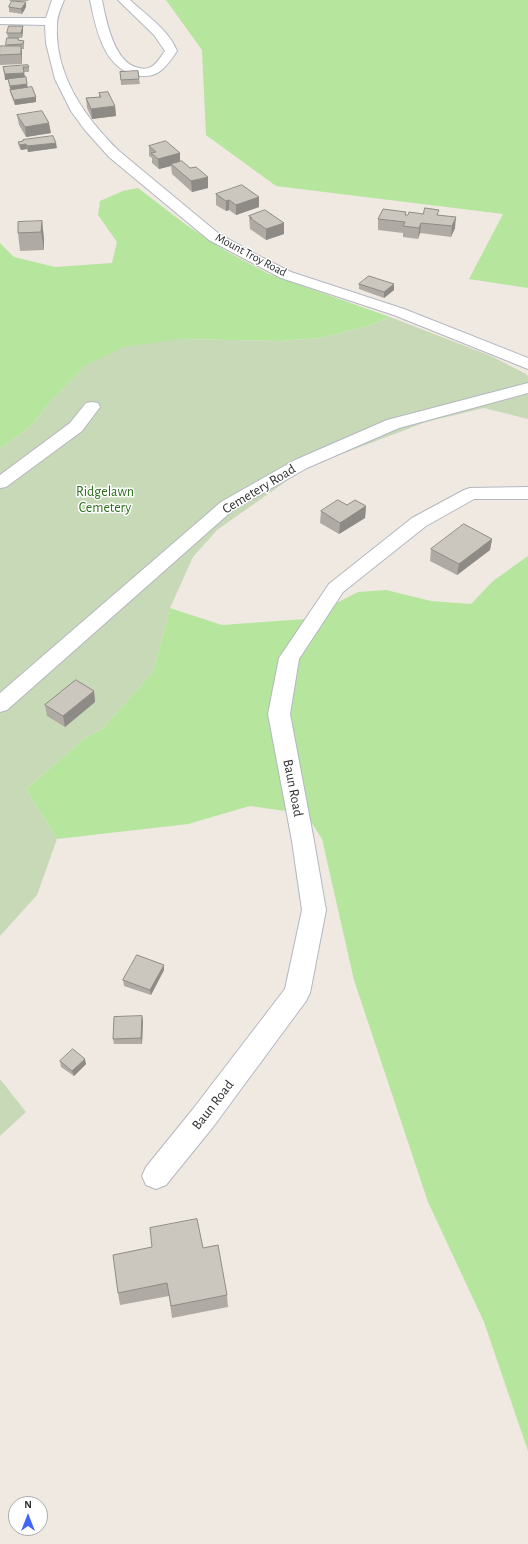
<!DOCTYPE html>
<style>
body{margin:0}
#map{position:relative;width:528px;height:1544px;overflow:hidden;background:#efe9e1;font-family:"Alegreya Sans",sans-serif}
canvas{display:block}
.north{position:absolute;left:8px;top:1496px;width:40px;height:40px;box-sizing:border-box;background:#fff;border:1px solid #ababab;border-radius:50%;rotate:0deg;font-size:11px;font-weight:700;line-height:16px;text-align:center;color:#2e2e2e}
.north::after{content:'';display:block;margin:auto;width:14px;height:18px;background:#4264fb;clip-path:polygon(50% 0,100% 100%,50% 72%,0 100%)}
</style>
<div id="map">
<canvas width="528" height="1544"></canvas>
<div class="north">N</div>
</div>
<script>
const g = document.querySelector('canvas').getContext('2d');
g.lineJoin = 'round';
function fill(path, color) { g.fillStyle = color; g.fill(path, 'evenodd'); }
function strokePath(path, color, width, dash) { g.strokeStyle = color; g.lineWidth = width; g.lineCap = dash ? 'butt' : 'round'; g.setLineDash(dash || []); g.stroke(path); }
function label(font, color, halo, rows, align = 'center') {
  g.font = font + ' "Alegreya Sans",sans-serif'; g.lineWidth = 3; g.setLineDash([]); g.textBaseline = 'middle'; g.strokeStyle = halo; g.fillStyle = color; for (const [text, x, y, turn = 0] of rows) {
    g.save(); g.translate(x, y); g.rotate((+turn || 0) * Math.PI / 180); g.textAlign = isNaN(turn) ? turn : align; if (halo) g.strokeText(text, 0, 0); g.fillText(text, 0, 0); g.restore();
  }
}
const green = new Path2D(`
 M166 0H528V288L469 279 503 214 276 186 206 135 202 50Z
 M138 188 185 224 224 250 269 274 390 317 368 326 322 338 280 341 180 339 85 366 50 402 32 425 0 449V243L14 257 55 267 112 263 117 242 98 215 100 201 123 191Z
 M528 556V1451L484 1322 428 1202 354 980 322 839 306 814 250 806 188 824 57 839 26 789 85 738 103 728 153 672 170 608 222 625 305 619 358 592 386 590 431 601 471 604 493 581Z`);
const cemetery = new Path2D(`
 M390 317 491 356 526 374 528 376V419L484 408 426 422 305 468 217 530 193 557 170 608 153 672 103 728 85 738 26 789 57 839 37 895 0 936V449L32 425 50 402 85 366 124 347 180 339 280 341 322 338 368 326Z
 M0 1079 26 1112 0 1136Z`);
const minor = new Path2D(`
 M52 0H64C61 8 57 16 57 24 54 74 85 118 119 151L219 234 257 255 291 272 404 309 528 358V369L394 315 281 278 209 240 109 157 84 129 71 111 55 79 46 43 45 25 0 24V18H46Z
 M90 0H102C106 20 114 64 139 68 142 69 148 69 151 67 157 64 161 56 165 51L154 35 118 0H130C146 15 169 30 177 51 166 67 158 80 135 75 103 67 96 28 90 0Z
 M528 383V393L399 428 307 468 233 510 7 710 0 712V693L221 502 295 460 387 420Z
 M92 402 98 403 100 407 82 431 6 487 0 488V475L70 423 86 403Z
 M528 487V499H474L426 526 343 592 299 659 290 714 314 841 326 910 310 993 306 1001 213 1127 166 1185 156 1189 146 1185 142 1176 146 1167 193 1109 285 989 302 910 292 841 268 714 279 658 329 584 412 518 464 490 470 488Z`);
const wall = new Path2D(`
 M9 0H29L28 1H10Z
 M9 7H26L22 14 9 12Z
 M23 26V31L22 38H8L7 33Z
 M18 38 19 40 24 41V49H22V64L0 65V46H6V45Z
 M3 67H29V72H24L25 77 28 88 36 102 15 105 11 95 8 79 5 80Z
 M120 72 139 79 140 84 121 85Z
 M99 93 115 106 116 116 92 119 87 108 86 98 99 97Z
 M17 115 51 133 26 137 19 125Z
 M23 140 57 148 28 152 27 149 21 150 19 147 18 142 23 141Z
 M149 146 180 153V162L208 188 192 192 172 174 171 166 159 169 152 163V158L149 156Z
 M216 194 259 197V207L236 215 229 210 226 211 216 205Z
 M406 212 405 215H438L455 228 451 237 420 233 418 239 403 237V233L378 230V219Z
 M249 216 284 234 266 240 250 229Z
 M42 221 44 239V250L20 251 18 233Z
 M359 284H394V290L384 298 359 289Z
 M347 505 366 506 365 518 339 534 320 523 321 511Z
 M492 539 490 550 457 575 430 561 431 549Z
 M94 691 95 702 65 727 47 716 45 705Z
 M164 970 151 995 124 986 123 980Z
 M142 1016 143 1022 142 1044H114L113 1039Z
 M60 1061 86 1064 74 1076 61 1067Z
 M203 1248 227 1295 228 1307 172 1318 169 1296 120 1305 118 1293Z`);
const shadedWall = new Path2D(`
 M26 2V7L22 14 21 9Z
 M23 26V31L22 38 21 33Z
 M21 46 22 55V64L21 54Z
 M24 73 25 78 5 80V74Z
 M27 84 28 90 11 91 10 86Z
 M36 97V102L15 105 14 100Z
 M115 106 116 116 92 119 91 109Z
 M49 123 51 133 26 137 25 127Z
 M56 143 57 148 28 152 27 146Z
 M26 144 27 149 21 150 20 145Z
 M180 153V163L171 164V166L159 169 158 159Z
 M208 177V188L192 192 191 181Z
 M259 197V207L236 215V205Z
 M229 200V210L226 211V201Z
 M456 217 455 228 451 237 452 226Z
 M42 221 44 239V250L41 232Z
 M284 223V234L266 240V229Z
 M421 223 420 233 418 239 419 228Z
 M394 284V290L384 298V292Z
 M366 506 365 518 339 534 340 523Z
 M492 539 490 550 457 575 459 564Z
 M94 691 95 702 65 727 63 716Z
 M164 965V970L151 995 150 990Z
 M142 1016 143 1022 142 1044 141 1038Z
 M85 1059 86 1064 74 1076 72 1071Z`);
const building = new Path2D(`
 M12 1 26 2 21 9 9 7Z
 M9 26H23L21 33H7Z
 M7 38H18V40L24 41 23 44 6 45Z
 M0 46H21V54L0 55Z
 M28 65 29 67H23L24 73 5 74 3 67Z
 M138 71 139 79 121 80 120 72Z
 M26 77 27 84 10 86 8 79Z
 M32 87 36 97 14 100 10 90Z
 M108 92 115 106 91 109 86 98 101 97 99 93Z
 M42 111 49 123 25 127 17 115Z
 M53 136 56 143 27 146 26 144 20 145 18 142 23 141V140Z
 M166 141 180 153 158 159 151 153 156 152 149 146Z
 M182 161 190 168 196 167 208 177 191 181 171 164Z
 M242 185 259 197 236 205 229 200 226 201 216 194Z
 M425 208 439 210 437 215 456 217 452 226 421 223 419 228 403 226 405 222 378 219 383 209 406 212 405 215H408L409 212 423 214Z
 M265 210 284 223 266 229 250 218H252L249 216Z
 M42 221 41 232 18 233V222Z
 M369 276 394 284 384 292 359 284Z
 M338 500 347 505 355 500 366 506 340 523 321 511Z
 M464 524 492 539 459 564 431 549Z
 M76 680 94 691 63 716 45 705Z
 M137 955 164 965 150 990 123 980Z
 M142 1016 141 1038 113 1039 114 1017Z
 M73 1049 85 1059 72 1071 60 1061Z
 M197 1219 203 1248 218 1245 227 1295 171 1306 167 1283 118 1293 113 1255 152 1247 150 1228Z`);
const farStreetnames = [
 ["Mount Troy Road",251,255,28]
];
const streetNames = [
 ["Cemetery Road",259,489,-31],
 ["Baun Road",293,788,79],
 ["Baun Road",213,1105,-52]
];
const parkNames = [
 ["Ridgelawn",105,492],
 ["Cemetery",105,508]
];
fill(green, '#b6e59e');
fill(cemetery, '#c8d9b8');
strokePath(minor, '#b4b7c1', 2);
fill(minor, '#fff');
fill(wall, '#afaba4');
fill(shadedWall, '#8e8b86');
fill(building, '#cbc7bf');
strokePath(building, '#8e8b86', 1);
label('12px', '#2e2e2e', '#fff', farStreetnames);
label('14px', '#2e2e2e', '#fff', streetNames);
label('14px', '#2c6e1b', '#fff', parkNames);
</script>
